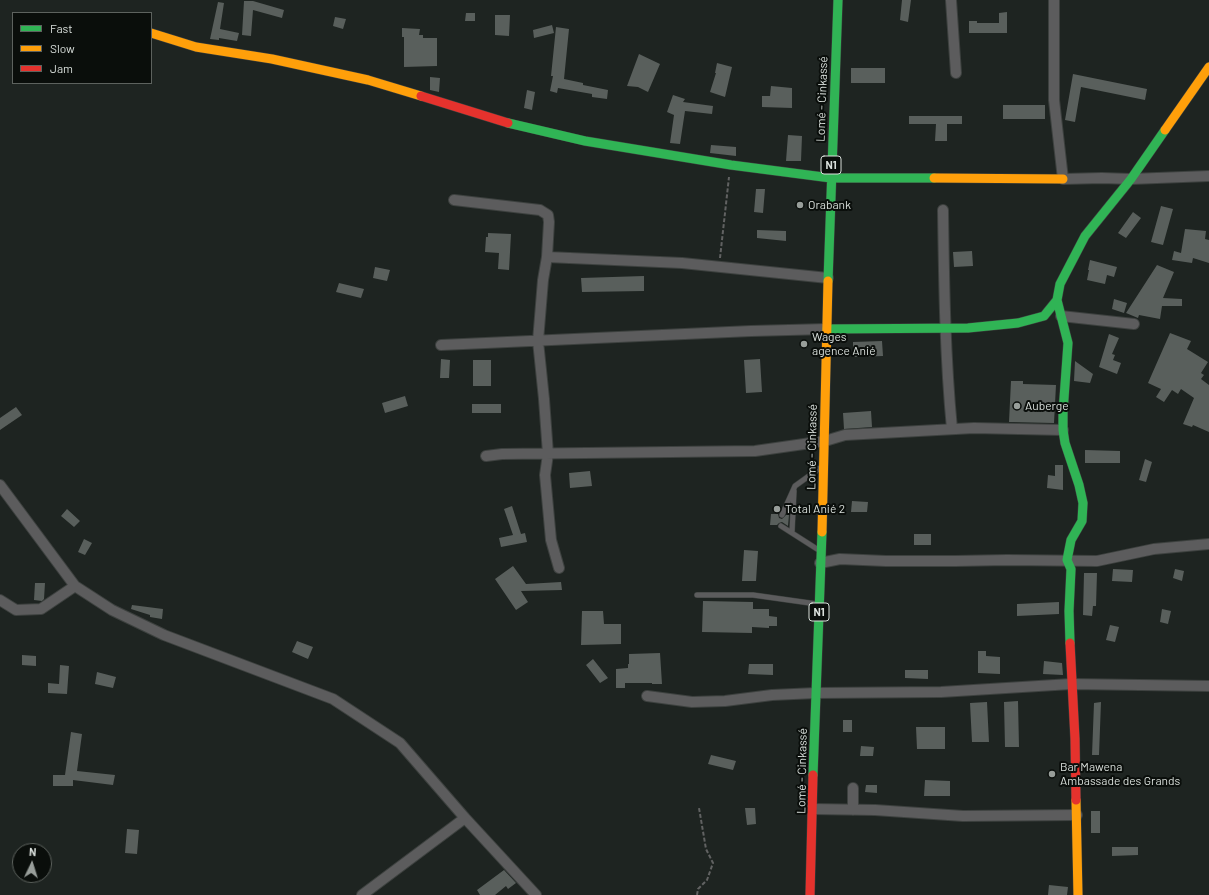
<!DOCTYPE html>
<meta charset="utf-8">
<style>
body{margin:0}
#map{position:relative;width:1209px;height:895px;overflow:hidden;background:#1e2421;font-family:Barlow,sans-serif}
canvas{display:block}
.legend{position:absolute;left:12px;top:12px;width:140px;height:72px;box-sizing:border-box;background:#0a0e0b;border:1px solid #5d625e;margin:0;padding:5px 7px;list-style:none;font-size:12px;color:#d9dfdb}
.legend li{display:flex;align-items:center;gap:8px;height:20px}
.legend b{width:20px;border:1px solid #5d625e}
.north{position:absolute;left:12px;top:843px;width:40px;height:40px;box-sizing:border-box;background:#0a0e0b;border:1px solid #5d625e;border-radius:50%;rotate:4deg;font-size:11px;font-weight:700;line-height:16px;text-align:center;color:#d9dfdb}
.north::after{content:'';display:block;margin:auto;width:14px;height:18px;background:#989e9a;clip-path:polygon(50% 0,100% 100%,50% 72%,0 100%)}
</style>
<div id="map">
<canvas width="1209" height="895"></canvas>
<ul class="legend">
<li><b style="height:5px;background:#30b455"></b>Fast</li>
<li><b style="height:5px;background:#ff9f0a"></b>Slow</li>
<li><b style="height:5px;background:#e5322d"></b>Jam</li>
</ul>
<div class="north">N</div>
</div>
<script>
const g = document.querySelector('canvas').getContext('2d');
g.lineJoin = 'round';
function fill(path, color) { g.fillStyle = color; g.fill(path, 'evenodd'); }
function strokePath(path, color, width, dash) { g.strokeStyle = color; g.lineWidth = width; g.lineCap = dash ? 'butt' : 'round'; g.setLineDash(dash || []); g.stroke(path); }
function label(font, color, halo, rows, align = 'center') {
  g.font = font + ' Barlow,sans-serif'; g.lineWidth = 4; g.setLineDash([]); g.textBaseline = 'middle'; g.strokeStyle = halo; g.fillStyle = color; for (const [text, x, y, turn = 0] of rows) {
    g.save(); g.translate(x, y); g.rotate((+turn || 0) * Math.PI / 180); g.textAlign = isNaN(turn) ? turn : align; if (halo) g.strokeText(text, 0, 0); g.fillText(text, 0, 0); g.restore();
  }
}
const building = new Path2D(`
 M902 0H911L908 22 900 20Z
 M244 1H253L284 10 282 18 253 10 251 36 242 35Z
 M218 2 224 3 220 29 239 33 237 41 219 38V40L210 39Z
 M1007 12V33H969V21H977V23H999V13Z
 M466 13H475V21H465Z
 M495 15H510L509 36 495 35Z
 M335 17 346 19 343 29 333 26Z
 M552 25 554 33 534 38 533 30Z
 M556 27 569 29 564 79 583 83V85L608 90 607 99 592 97V94L558 88 557 93 550 91 553 76H551Z
 M402 28 420 29 419 35H423V38H437V66L404 67V37H402Z
 M639 54 660 64 648 92 638 87 627 86Z
 M717 63 732 67 725 97 710 92 716 73H715Z
 M851 68H885V83H851Z
 M1073 74 1147 89 1145 100 1081 87 1075 122 1065 120Z
 M430 77 440 78 439 92 430 90Z
 M771 86 792 88V108L762 107V96H770Z
 M527 90 535 92 532 110 524 108Z
 M673 95 685 99 683 102 713 106 712 114 685 111 680 144 670 143 674 115 667 112Z
 M1003 105H1045V119H1003Z
 M909 116H962V124H947V141H935L936 124H909Z
 M788 135 802 136 801 161H786Z
 M711 145 736 147V156L710 153Z
 M756 189H765L763 213 754 212Z
 M1161 206 1173 209 1163 245 1151 242Z
 M1133 212 1141 218 1126 238 1118 233Z
 M1185 229 1206 231 1205 239 1209 240V263L1193 258 1192 263 1172 260 1174 251 1181 253Z
 M757 230 786 231V241L757 238Z
 M488 233 511 234 509 270 498 269 499 253 485 252 486 237H488Z
 M972 251 973 266 954 267 953 252Z
 M1090 260 1117 267 1114 277 1107 275 1105 284 1087 280 1089 270H1088Z
 M1157 265 1174 272 1163 298 1182 299V306H1162L1160 319 1139 315 1138 318 1126 313Z
 M375 267 390 270 387 281 373 278Z
 M644 276V291L582 292 581 278Z
 M339 283 364 289 361 298 336 292Z
 M1114 299 1127 303 1124 313 1112 309Z
 M1170 333 1191 341 1187 349 1208 362 1201 373 1204 375 1201 379 1209 385V432L1193 425 1192 427 1183 424 1194 398 1181 389 1178 394 1172 390 1164 402 1156 397 1161 389 1148 383Z
 M1109 334 1119 338 1112 354 1115 355 1113 360 1121 363 1117 374 1099 367Z
 M882 341 883 356 853 357V342Z
 M441 359 450 360 449 378H440Z
 M760 359 762 392 746 393 744 360Z
 M473 360H491V386H473Z
 M1075 361 1093 374 1090 383 1074 381Z
 M1011 381H1023V384L1056 385 1054 423 1009 422Z
 M405 396 408 406 385 413 382 403Z
 M472 404H501V413H472Z
 M16 407 22 415 0 430V418Z
 M871 411 872 427 844 429 843 413Z
 M1085 450 1120 451V463H1085Z
 M1145 459 1152 462 1146 482 1139 480Z
 M1055 465H1063V490L1047 488 1048 475 1055 476Z
 M590 471 592 486 570 488 569 473Z
 M852 501 868 502 867 512H851Z
 M512 506 521 534 525 533 527 542 501 547 499 538 513 535 504 509Z
 M67 509 80 521 74 527 61 516Z
 M771 514H778L779 518 782 519 786 515H789L788 526 782 522 779 523 777 525H770Z
 M914 534H931V545H914Z
 M84 539 92 543 85 555 78 552Z
 M744 550 758 551 756 581H742Z
 M513 566 526 584 561 582 562 590 521 591 528 602 516 610 495 579Z
 M1113 569 1133 570 1132 582 1112 581Z
 M1175 569 1184 571 1182 581 1173 578Z
 M1084 573H1097L1096 606H1093L1092 616 1083 615Z
 M35 583H45L44 599 42 601 34 600Z
 M703 601 753 602V609H769V616L777 617V626H769V628L752 627V633L702 632Z
 M1059 602V614L1017 616V604Z
 M132 605 163 609 162 619 150 617V615L131 609Z
 M1162 609 1171 611 1168 624 1160 622Z
 M582 611H603L604 624H621V644L581 645Z
 M1110 625 1119 627 1115 642 1106 640Z
 M297 641 313 647 308 659 292 652Z
 M978 651H986V656L1000 657V674L978 673Z
 M660 653 662 684H652V683H625V688H616V669L628 668V664H629V654Z
 M22 655 36 656V666L22 665Z
 M593 659 608 678 600 683 586 665Z
 M1044 661 1062 663 1063 675 1043 674Z
 M749 664H773V675L748 674Z
 M60 665 69 666 67 694 48 693V683L59 684Z
 M905 670H928V679L905 678Z
 M97 672 116 677 113 688 95 684Z
 M1018 701 1019 747H1005L1004 702Z
 M987 702 989 742H972L970 703Z
 M1101 702 1099 755H1092L1094 703Z
 M843 720H852V732H843Z
 M916 727H945V749H917Z
 M71 732 82 734 77 771 115 775 113 785 73 780V786H53V775H65Z
 M861 746 874 747 873 756H860Z
 M711 755 736 761 733 770 708 764Z
 M925 780 950 781V796H924Z
 M866 785H877V793L865 792Z
 M745 808H755L756 824 747 825Z
 M1091 811H1100V833H1091Z
 M127 829 139 830 137 854 125 853Z
 M1112 847H1138V855L1112 856Z
 M504 870 516 883 508 889 506 886 495 895H480L477 890Z
 M1049 885 1068 887 1067 895H1048Z`);
const path = new Path2D(`
 M720 258 729 177
 M697 895 698 889 707 880 713 863 706 849 699 808`);
const lane = new Path2D(`
 M782 515 795 486 820 468
 M781 526 817 549
 M792 532 794 491
 M697 595H753L817 604`);
const street = new Path2D(`
 M951 0 956 73
 M1054 0V100L1063 179 1102 178 1131 179 1209 176
 M454 200 540 210 548 215 549 222 547 257 543 280 538 341 544 399 548 454 545 475 551 540 559 568
 M943 210C944 283 945 356 952 429
 M547 257 682 263 828 278
 M1061 316 1134 324
 M441 345 751 331 827 329
 M486 456 502 454 755 451 825 441 845 435 974 428 1063 430
 M0 485 75 586 112 610 164 635 333 699 400 743 465 818 536 895
 M820 563 840 559 886 561H955L1007 560 1097 561 1154 549 1209 544
 M0 600 16 610 41 609 75 586
 M647 696 692 702 725 701 772 695 816 693 941 692 1071 684 1209 686
 M813 809 875 810 963 816 1077 815
 M853 810V788
 M362 895 465 818`);
const fast = new Path2D(`
 M508 123 585 141 731 165 831 178H934
 M828 281 838 0
 M1057 300 1068 343 1063 412V430L1065 443 1079 485 1083 503 1082 521 1071 540 1067 560 1071 569 1069 611 1070 643
 M827 329 968 328 1018 323 1044 316 1057 300 1060 284 1085 236 1131 179 1165 130
 M813 775 822 532`);
const slow = new Path2D(`
 M151 33 196 47 272 59 368 80 421 96
 M1165 130 1209 67
 M934 178 1063 179
 M822 532 828 281
 M1076 800 1078 895`);
const jam = new Path2D(`
 M421 96 508 123
 M1070 643 1075 739 1076 800
 M810 895 813 775`);
const markers = [
 [800,205,4,"#989e9a"],
 [804,344,4,"#989e9a"],
 [1017,406,4,"#989e9a"],
 [777,509,4,"#989e9a"],
 [1052,774,4,"#989e9a"]
];
const shields = [
 [831,165,20],
 [819,612,20]
];
const shieldNames = [
 ["N1",831,165],
 ["N1",819,612]
];
const streetNames = [
 ["Lomé - Cinkassé",822,99,-88],
 ["Lomé - Cinkassé",812,447,-89],
 ["Lomé - Cinkassé",802,771,-89]
];
const poiNames = [
 ["Orabank",808,205],
 ["Wages",812,337],
 ["agence Anié",812,351],
 ["Auberge",1025,406],
 ["Total Anié 2",785,509],
 ["Bar Mawena",1060,767],
 ["Ambassade des Grands",1060,781]
];
fill(building, '#595f5c');
strokePath(lane, '#3d413f', 6);
strokePath(street, '#3d413f', 12);
strokePath(fast, '#3d413f', 10);
strokePath(slow, '#3d413f', 10);
strokePath(jam, '#3d413f', 10);
strokePath(path, '#616262', 2, [4, 2]);
strokePath(lane, '#5c5c5d', 5);
strokePath(street, '#5c5c5d', 10);
strokePath(fast, '#30b455', 9);
strokePath(slow, '#ff9f0a', 9);
strokePath(jam, '#e5322d', 9);
for (const [x, y, r, color] of markers) { const dot = new Path2D(); dot.arc(x, y, r, 0, 2 * Math.PI); g.fillStyle = color; g.fill(dot); strokePath(dot, '#0a0e0b', 1.5); }
for (const [x, y, w] of shields) { const box = new Path2D(); box.roundRect(x - w / 2, y - 9, w, 18, 3); g.fillStyle = '#0a0e0b'; g.fill(box); strokePath(box, '#d9dfdb', 1); }
label('bold 11px', '#d9dfdb', null, shieldNames);
label('12px', '#d9dfdb', '#0a0e0b', streetNames);
label('12px', '#d9dfdb', '#0a0e0b', poiNames, 'left');
</script>
